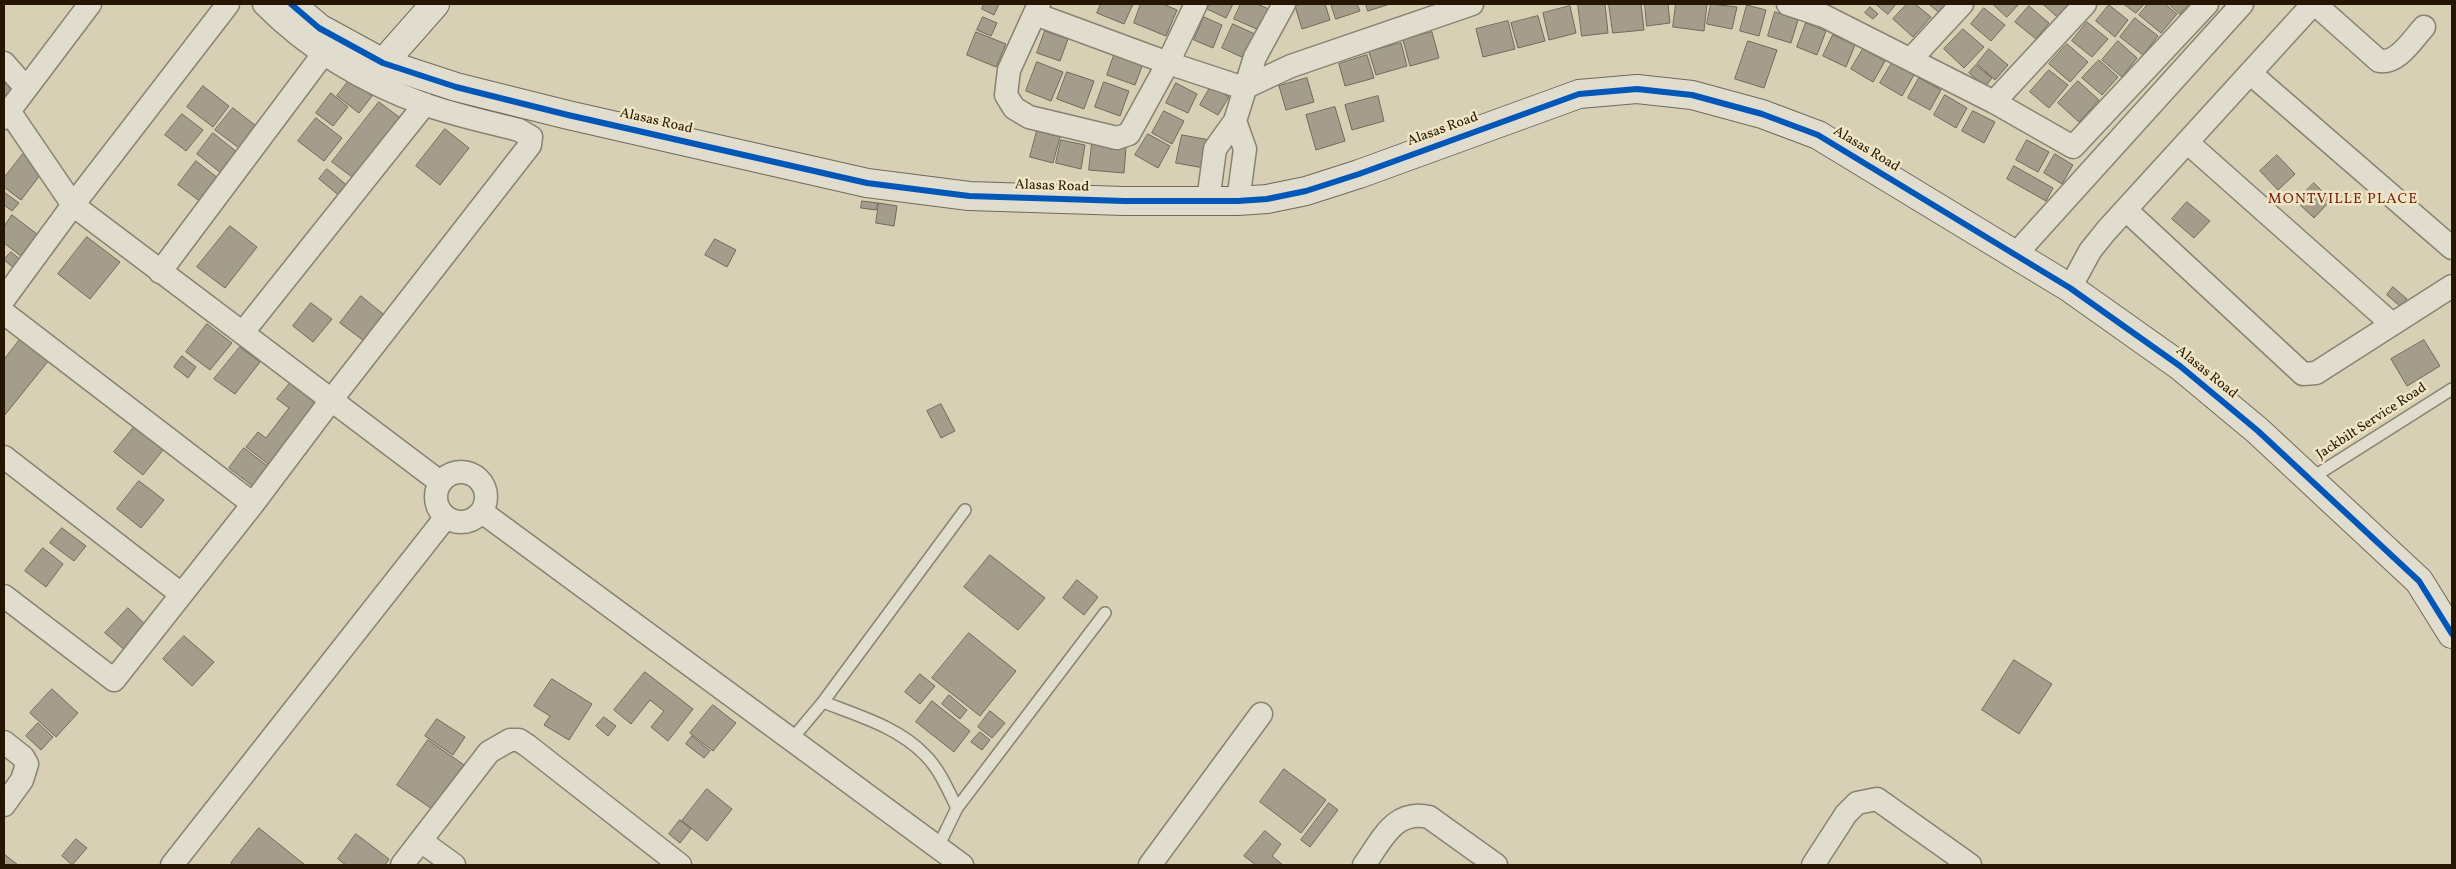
<!DOCTYPE html>
<style>
body{margin:0}
#map{position:relative;width:2456px;height:869px;overflow:hidden;background:#d7d0b5;font-family:Vollkorn,serif}
canvas{display:block}
.frame{position:absolute;inset:0;border:5px solid #271504;pointer-events:none}
</style>
<div id="map">
<canvas width="2456" height="869"></canvas>
<div class="frame"></div>
</div>
<script>
const g = document.querySelector('canvas').getContext('2d');
g.lineJoin = 'round';
function fill(path, color) { g.fillStyle = color; g.fill(path, 'evenodd'); }
function strokePath(path, color, width, dash) { g.strokeStyle = color; g.lineWidth = width; g.lineCap = dash ? 'butt' : 'round'; g.setLineDash(dash || []); g.stroke(path); }
function label(font, color, halo, rows, align = 'center') {
  g.font = font + ' Vollkorn,serif'; g.lineWidth = 5; g.setLineDash([]); g.textBaseline = 'middle'; g.strokeStyle = halo; g.fillStyle = color; for (const [text, x, y, turn = 0] of rows) {
    g.save(); g.translate(x, y); g.rotate((+turn || 0) * Math.PI / 180); g.textAlign = isNaN(turn) ? turn : align; if (halo) g.strokeText(text, 0, 0); g.fillText(text, 0, 0); g.restore();
  }
}
const building = new Path2D(`
 M984 4H999L994 15 982 9Z
 M1101 4H1133L1124 24 1097 13Z
 M1141 4H1163L1177 10 1166 36 1134 23Z
 M1210 4H1233L1226 18 1207 9Z
 M1241 4H1257L1271 10 1261 31 1234 19Z
 M1302 4H1325L1330 20 1302 29 1295 6Z
 M1331 4H1357L1360 11 1336 19Z
 M1366 4H1390L1368 11Z
 M1578 4H1605L1608 33 1582 36Z
 M1609 4H1641L1644 30 1613 33Z
 M1645 4H1668L1670 23 1647 26Z
 M1676 4H1707L1704 31 1673 27Z
 M1711 4 1737 7 1732 29 1707 24Z
 M1876 4H1896L1888 14Z
 M1907 4H1915L1931 17 1913 37 1893 19Z
 M1929 4H1946L1939 12Z
 M1993 4H2019L2007 17Z
 M2043 4H2070L2058 17Z
 M2124 4H2144L2136 13Z
 M2148 4H2165L2177 14 2161 33 2139 15Z
 M2169 4H2189L2180 14Z
 M1747 5 1766 10 1759 36 1740 31Z
 M2109 5 2128 20 2115 37 2096 21Z
 M1570 6 1576 33 1549 40 1543 13Z
 M2029 6 2049 23 2036 39 2015 22Z
 M1870 7 1878 14 1873 19 1865 13Z
 M1984 8 2005 25 1991 41 1971 24Z
 M1775 12 1798 20 1791 43 1768 36Z
 M1538 16 1545 41 1518 48 1511 23Z
 M983 17 997 23 991 36 977 30Z
 M1204 17 1222 25 1213 48 1194 40Z
 M2135 18 2158 36 2143 55 2120 37Z
 M1508 21 1515 49 1483 57 1476 29Z
 M2087 22 2108 39 2092 57 2072 41Z
 M1806 23 1826 31 1817 55 1797 47Z
 M1233 24 1257 35 1246 59 1222 48Z
 M1963 29 1984 47 1964 68 1944 49Z
 M1045 31 1068 39 1060 61 1037 53Z
 M976 32 1006 44 996 67 967 55Z
 M1432 32 1439 58 1410 66 1403 40Z
 M1833 35 1855 45 1846 67 1823 56Z
 M1748 41 1777 50 1764 88 1735 79Z
 M2118 41 2137 58 2122 77 2102 60Z
 M1401 43 1407 66 1376 75 1369 52Z
 M2067 44 2088 62 2070 82 2049 64Z
 M1863 49 1885 61 1873 82 1851 69Z
 M1989 49 2008 65 1995 80 1977 64Z
 M1116 50 1144 61 1135 85 1107 75Z
 M1367 55 1374 78 1345 86 1339 64Z
 M2099 60 2118 77 2102 95 2082 78Z
 M1037 62 1063 72 1051 101 1026 91Z
 M1892 63 1914 75 1902 96 1880 83Z
 M1976 65 1992 78 1985 87 1969 73Z
 M2049 70 2068 85 2049 108 2030 92Z
 M1067 72 1094 81 1084 109 1057 99Z
 M4 75 19 87 4 107Z
 M1307 78 1314 102 1286 110 1279 86Z
 M1919 78 1941 90 1930 110 1908 98Z
 M350 79 372 96 359 113 337 96Z
 M2078 81 2099 100 2079 122 2058 103Z
 M1104 82 1129 91 1120 116 1095 107Z
 M1176 83 1197 94 1188 113 1166 103Z
 M203 86 229 106 213 127 187 107Z
 M1211 86 1229 97 1218 115 1200 105Z
 M331 93 348 107 333 126 316 113Z
 M1945 95 1967 108 1956 128 1934 115Z
 M1378 96 1384 121 1352 130 1345 105Z
 M379 102 407 123 360 183 332 162Z
 M1335 107 1345 141 1316 150 1306 115Z
 M233 108 260 129 243 151 215 130Z
 M1164 111 1184 121 1172 144 1152 133Z
 M1973 111 1995 122 1984 143 1962 131Z
 M182 114 203 130 186 151 165 135Z
 M316 118 342 138 324 161 298 141Z
 M445 129 469 148 440 185 416 166Z
 M1037 131 1060 137 1053 163 1030 157Z
 M213 133 242 156 226 177 197 154Z
 M1148 134 1170 146 1158 168 1135 155Z
 M1182 135 1210 140 1204 168 1176 163Z
 M1061 140 1085 145 1081 169 1056 163Z
 M2027 140 2049 152 2038 172 2016 160Z
 M1092 144 1126 147 1124 173 1089 170Z
 M23 154 44 170 21 200 4 187V178Z
 M2055 154 2073 165 2062 184 2044 173Z
 M2277 155 2295 174 2278 190 2260 171Z
 M196 161 223 182 205 205 178 185Z
 M2014 166 2053 188 2046 201 2007 179Z
 M327 169 349 187 341 197 319 179Z
 M2314 183 2331 200 2314 218 2296 201Z
 M4 192 19 203 12 211 4 205Z
 M862 201 878 203 876 210 861 208Z
 M2187 202 2210 221 2194 238 2172 219Z
 M879 203 897 206 894 226 876 223Z
 M12 215 42 238 26 260 4 243V227Z
 M230 226 257 247 225 288 197 267Z
 M87 237 120 262 90 299 58 274Z
 M715 239 736 250 727 267 705 255Z
 M11 252 26 264 20 273 4 260Z
 M2393 287 2407 299 2401 307 2387 295Z
 M361 296 388 318 368 344 340 323Z
 M311 303 332 319 313 342 293 326Z
 M207 324 232 343 210 370 186 352Z
 M21 338 49 360 4 416V360Z
 M2424 340 2440 366 2407 386 2391 359Z
 M240 347 260 362 235 394 214 379Z
 M182 356 196 367 188 378 174 367Z
 M290 383 323 409 276 470 246 447 258 432 266 438 289 408 277 399Z
 M941 404 955 431 941 438 927 411Z
 M134 427 163 450 143 475 114 452Z
 M244 448 270 468 254 487 229 468Z
 M139 481 164 500 141 528 117 509Z
 M62 528 86 546 74 561 50 543Z
 M43 548 63 564 46 587 25 571Z
 M990 555 1045 598 1018 630 964 587Z
 M1077 580 1098 597 1084 615 1063 598Z
 M128 608 149 628 127 652 105 633Z
 M969 633 1016 671 980 716 932 678Z
 M184 636 214 662 192 686 163 659Z
 M2014 660 2052 684 2019 734 1982 710Z
 M645 672 693 709 668 741 651 727 664 711 650 700 631 724 614 710Z
 M920 674 935 686 920 704 905 692Z
 M552 679 592 704 569 740 544 725 550 716 534 706Z
 M52 689 78 713 56 737 30 713Z
 M949 695 967 710 960 719 942 704Z
 M932 701 970 731 954 752 916 722Z
 M713 705 736 723 713 751 690 733Z
 M990 711 1005 723 992 738 978 727Z
 M604 717 616 726 608 736 596 726Z
 M437 719 465 737 453 755 425 736Z
 M38 723 53 737 41 750 26 736Z
 M980 732 990 740 982 750 971 742Z
 M692 736 710 751 704 758 686 744Z
 M428 740 470 769 438 813 397 785Z
 M1284 769 1326 800 1301 833 1260 802Z
 M707 789 732 809 707 841 682 821Z
 M1329 803 1338 810 1310 847 1301 840Z
 M680 820 691 829 680 843 669 834Z
 M259 828 305 865H233L231 863Z
 M1265 831 1281 844 1272 856 1283 865H1256L1244 856Z
 M356 834 389 859 385 865H346L338 859Z
 M76 839 87 848 72 865 62 856Z
 M4 854 18 865H4Z`);
const lane = new Path2D(`
 M2310 479 2452 389
 M823 702 965 510
 M792 739 823 702C859 716 898 727 925 755 940 770 948 790 957 808L938 847
 M957 808 1105 613`);
const street = new Path2D(`
 M1039 4 1009 70 1006 95 1014 108 1029 117 1117 138 1129 134 1168 63 1196 4
 M1788 4 1824 16 1994 102 2085 4
 M2315 4 2379 61C2398 64 2412 40 2424 27
 M1035 14 1168 63 1244 88 1291 66 1472 4
 M1911 59 1962 4
 M4 63 26 88
 M2250 73 2452 248
 M1994 102 2073 147 2207 4
 M9 111 73 205 440 482
 M4 118 90 4
 M1235 121 1245 149 1238 201
 M2188 143 2392 324
 M1208 201 1215 149 1235 121 1255 57 1284 4
 M2126 210 2303 374 2316 373 2452 286
 M2015 255 2242 4
 M160 272 324 53
 M2070 288 2090 251 2106 231 2313 4
 M4 299 73 205 228 4
 M4 313 253 504
 M244 331 425 104
 M4 457 181 594
 M436 497a25 25 0 1 1 50 0a25 25 0 1 1-50 0Z
 M482 512 962 865
 M4 596 114 680 253 504 332 399 530 145 531 137 519 130C488 122 454 115 424 104 365 83 307 48 264 4
 M4 742 23 757 27 764 22 780 4 805
 M421 841 454 865
 M172 865 446 517
 M402 865 489 752 510 740H519L528 746 680 865
 M1150 865 1261 714
 M1364 865C1382 840 1394 809 1429 817L1496 865
 M1813 865 1846 814 1857 803 1877 799 1970 865`);
const secondary = new Path2D(`
 M291 4 319 28 383 63 456 87 568 115 867 183 969 196 1124 201H1238L1267 199 1306 191 1359 174 1579 94 1637 89 1692 95 1762 114 1818 135 2070 288 2180 366 2258 431 2419 581 2452 634
 M383 63 435 4`);
const cycleway = new Path2D(`
 M291 4 319 28 383 63 456 87 568 115 867 183 969 196 1124 201H1238L1267 199 1306 191 1359 174 1579 94 1637 89 1692 95 1762 114 1818 135 2070 288 2180 366 2258 431 2419 581 2452 634`);
const streetNames = [
 ["Alasas Road",656,122,13],
 ["Alasas Road",1443,130,-20],
 ["Alasas Road",1866,150,31],
 ["Alasas Road",1052,187,2],
 ["Alasas Road",2206,373,39],
 ["Jackbilt Service Road",2372,422,-33]
];
const neighbourhoodNames = [
 ["MONTVILLE PLACE",2343,200]
];
fill(building, '#a49d8b');
strokePath(building, '#70695a', 1);
strokePath(lane, '#898271', 14);
strokePath(street, '#898271', 25);
strokePath(secondary, '#70695a', 30);
strokePath(lane, '#e0dcce', 11);
strokePath(street, '#e0dcce', 22);
strokePath(secondary, '#e0dcce', 28);
strokePath(cycleway, '#0057b8', 6);
label('14px', '#271504', '#efe6c5', streetNames);
g.letterSpacing = '1px';
label('15px', '#7a1f14', '#efe6c5', neighbourhoodNames);
g.letterSpacing = '0px';
</script>
